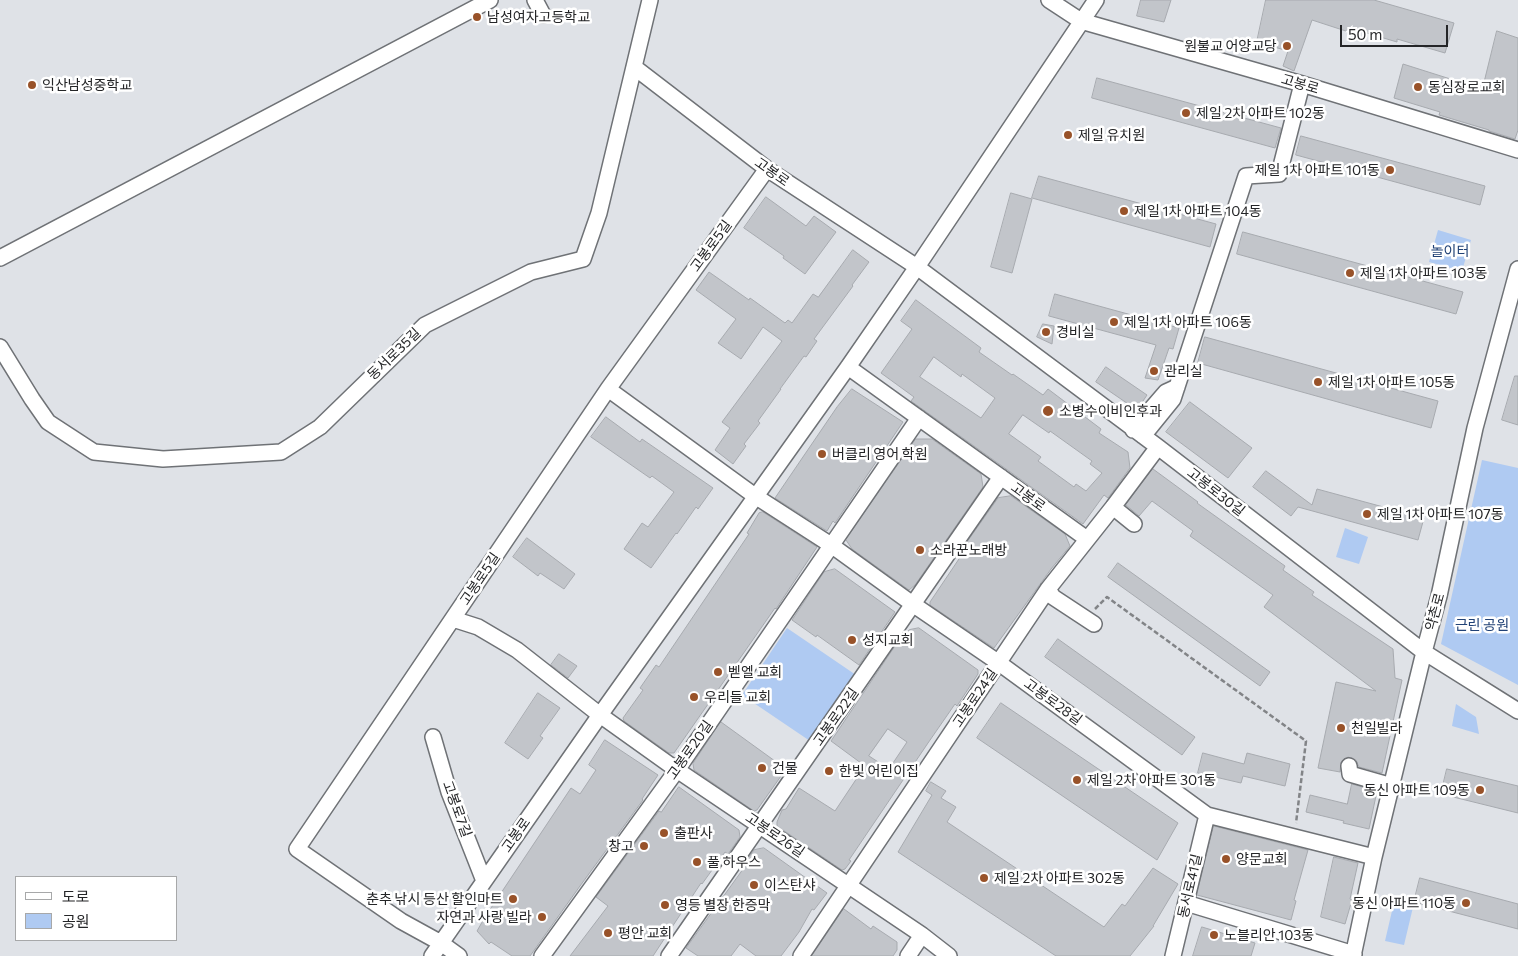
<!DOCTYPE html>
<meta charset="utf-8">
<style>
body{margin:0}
#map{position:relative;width:1518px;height:956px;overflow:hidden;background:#dfe2e7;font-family:Commissioner,"Noto Sans KR",sans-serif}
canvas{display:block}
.legend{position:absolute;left:15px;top:876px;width:162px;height:65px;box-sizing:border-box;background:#fff;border:1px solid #a7a8a9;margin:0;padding:6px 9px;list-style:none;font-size:15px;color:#242527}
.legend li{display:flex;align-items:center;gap:10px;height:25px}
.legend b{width:25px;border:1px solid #a7a8a9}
.scale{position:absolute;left:1340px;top:25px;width:108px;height:22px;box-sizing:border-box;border:2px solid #242527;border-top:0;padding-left:6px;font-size:15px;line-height:18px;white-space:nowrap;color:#242527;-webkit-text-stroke:4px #fff;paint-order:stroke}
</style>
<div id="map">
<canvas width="1518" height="956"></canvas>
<ul class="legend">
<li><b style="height:6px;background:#fff"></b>도로</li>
<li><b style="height:14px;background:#afcaf2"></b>공원</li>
</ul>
<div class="scale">50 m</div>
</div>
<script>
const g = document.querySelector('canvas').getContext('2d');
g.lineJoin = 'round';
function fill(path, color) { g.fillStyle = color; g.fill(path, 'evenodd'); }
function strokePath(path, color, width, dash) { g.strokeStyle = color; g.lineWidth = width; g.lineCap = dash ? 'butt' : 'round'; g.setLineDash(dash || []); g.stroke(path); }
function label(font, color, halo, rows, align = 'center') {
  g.font = font + ' Commissioner,"Noto Sans KR",sans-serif'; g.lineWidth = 5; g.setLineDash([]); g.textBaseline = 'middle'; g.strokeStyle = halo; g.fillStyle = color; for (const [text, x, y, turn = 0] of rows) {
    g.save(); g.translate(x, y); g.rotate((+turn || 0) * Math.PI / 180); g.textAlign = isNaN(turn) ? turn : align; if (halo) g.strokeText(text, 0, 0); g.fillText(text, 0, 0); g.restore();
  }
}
const green = new Path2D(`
 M1438 230 1471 240 1462 271 1429 262Z
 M1482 460 1518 468V685L1441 644Z
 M1345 528 1368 537 1359 564 1336 557Z
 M787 628 856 675 810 741 742 695Z
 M1456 704 1476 717 1479 734 1452 726Z
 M1395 898 1414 903 1404 945 1385 941Z`);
const building = new Path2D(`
 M1141 0H1171L1164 22 1137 16Z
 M1266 0H1374L1454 23 1445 53 1397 39V42L1360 31 1358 35 1312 20 1294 71 1283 66 1288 51 1257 42Z
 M1497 31 1518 38V130L1515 139 1489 131V130L1439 115 1440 112 1394 98 1403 64 1482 89Z
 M1097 78 1281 128 1275 148 1092 98Z
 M1301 136 1485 186 1480 205 1296 155Z
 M1039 176 1216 224 1210 247 1032 198Z
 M1011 193 1032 199 1012 273 991 267Z
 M766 197 806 226 814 216 836 232 805 274 783 258 784 256 744 228Z
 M1243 232 1463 292 1456 314 1237 254Z
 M853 250 869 262 852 285 853 286 814 339 817 341 806 357 804 356 780 389H781L758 421 760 423 744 444 746 446 733 464 715 450 730 428 722 422 782 341 763 327 741 359 718 343 736 319 696 290 709 272 749 300 750 298 785 323 788 320 792 323 813 294 818 297Z
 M1055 294 1179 328 1173 349 1169 348 1158 380 1145 378 1156 345 1049 316Z
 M916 300 981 348 979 352 1012 375 1013 374 1043 395 1048 389 1101 429 1099 433 1128 452 1130 468 1108 498 1104 495 1083 524 911 401 914 397 881 373 912 329 901 321ZM934 357 961 377 962 374 995 398 981 418 920 377ZM1023 415 1049 433 1050 431 1092 461 1090 464 1102 473 1086 491 1076 484 1074 487 1038 461 1041 457 1009 434Z
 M1043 324 1054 326 1052 344 1037 337Z
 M1205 337 1438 401 1431 428 1198 363Z
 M1106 367 1147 395 1137 410 1096 382Z
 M1515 376H1518V425L1502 420Z
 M852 389 903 422 835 523 833 521 827 531 775 498 837 407Z
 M1190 402 1252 448 1228 478 1166 432Z
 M606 417 640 442 642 439 713 488 698 509 696 507 677 534 676 533 651 568 624 549 642 523 648 527 674 492 652 476 650 478 591 437Z
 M916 439H932L981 474 983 487 915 585 909 590 852 549 846 540Z
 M1153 469 1198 502 1197 503 1285 566 1283 570 1314 592 1312 595 1393 649 1395 678 1402 680 1382 773 1359 767 1356 760 1348 757 1341 762 1340 772 1318 768 1336 682 1376 691 1264 607 1273 595 1190 536 1193 531 1152 501 1139 516 1126 505Z
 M1266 471 1312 505 1317 489 1424 518 1418 540 1298 507 1291 516 1253 487Z
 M1011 496 1065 534 1070 546 1051 569 994 648 930 605V602L969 544 962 549 998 498Z
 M763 512 817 547 776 609 775 608 674 753H669L624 721 623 718 643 690 640 688 656 665 659 667 749 534 747 533 759 513Z
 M527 538 575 574 564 589 540 573 538 576 513 557Z
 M1118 563 1270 672 1260 686 1108 577Z
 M835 569 895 612 859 665 817 635 816 637 792 620 824 572Z
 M919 628 978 670V674L957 706 955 704 928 743 849 860 851 861 845 869 842 870 777 826V822L782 810 786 809 799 788 835 811 865 766 831 741 897 643 899 644 909 630ZM888 729 907 742 889 769 869 756Z
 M1058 639 1195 737 1182 755 1045 657Z
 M559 654 577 666 568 678 551 665Z
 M538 693 560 708 540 736 543 738 528 759 505 743Z
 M1001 703 1178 823 1157 860 977 738Z
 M721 722 786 769 757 810 754 811 694 770 693 764Z
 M605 740 658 775 642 799 643 800 580 886 530 956H512L491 942 489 944 477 931 485 917 571 788 580 794 596 770 589 765Z
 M1203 753 1244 764 1247 753 1290 764 1285 786 1243 776 1241 783 1198 773Z
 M1447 769 1518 786V813L1441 794Z
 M931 782 946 791 941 798 956 807 947 822 1104 927 1122 904 1125 906 1153 868 1178 884 1153 926H1154L1130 956H1056L898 852 932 795 926 791Z
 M1352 784 1377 791 1369 829 1343 823 1344 821 1306 812 1310 795 1347 804Z
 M679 787 739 830 740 837 728 854 725 852 702 884 701 883 653 956H570L608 906 596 897 659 811 661 812Z
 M1214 826 1308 850 1294 900 1296 901 1291 920 1197 895Z
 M764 848 827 893 814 910 812 909 799 932 781 956H756L740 944 731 956H698L686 948 746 865 744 864 754 850Z
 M1334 857 1358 863 1350 899 1352 900 1345 924 1321 917Z
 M1420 878 1518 904V929L1414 902Z
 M844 909 871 929 873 926 897 942V950L893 956H812Z
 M1202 927 1255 943 1251 956H1193Z`);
const path = new Path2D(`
 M1095 609 1107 597 1306 741 1296 823`);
const minor = new Path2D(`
 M535 0 543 15
 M1049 0 1081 21 1302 84 1518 150
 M634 67 767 169 917 267 1158 447 1424 652 1518 711
 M0 258 490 0
 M0 347 32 399 48 422 94 452 163 459 281 452 320 427 425 325 531 272 583 259 599 213 650 0
 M848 367 1087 539
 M608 389 755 496 831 545 914 605 999 663 1207 815 1374 857
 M1133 430 1166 392 1177 387
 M1143 436 1173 399 1246 176 1279 174 1302 84
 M1113 507 1134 524
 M1048 589 1053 597 1094 624
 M453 619 478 627 517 650 600 715 677 770 922 935 949 956
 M433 737 449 792 484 881
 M1349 766 1350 774 1392 786
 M1186 903 1354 954
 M432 956 600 715 848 367 917 267 1096 0
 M459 956 441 943 401 921 297 849 608 389 767 169
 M542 956 677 770 919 418
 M669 956 1001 477
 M801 956 1048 589 1113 507 1158 447
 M908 956 922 935
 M1173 956 1207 815
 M1353 956 1374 857 1424 652 1439 596 1475 428 1518 269`);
const markers = [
 [477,17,5,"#985229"],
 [1287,46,5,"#985229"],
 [32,85,5,"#985229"],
 [1418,87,5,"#985229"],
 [1186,113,5,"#985229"],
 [1068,135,5,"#985229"],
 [1390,170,5,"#985229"],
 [1124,211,5,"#985229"],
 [1350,273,5,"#985229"],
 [1114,322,5,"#985229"],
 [1046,332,5,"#985229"],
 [1154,371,5,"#985229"],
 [1318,382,5,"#985229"],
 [1048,411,6,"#985229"],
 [822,454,5,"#985229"],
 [1367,514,5,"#985229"],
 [920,550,5,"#985229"],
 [852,640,5,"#985229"],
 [718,672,5,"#985229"],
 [694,697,5,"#985229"],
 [1341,728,5,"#985229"],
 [762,768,5,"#985229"],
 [829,771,5,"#985229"],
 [1077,780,5,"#985229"],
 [1480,790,5,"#985229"],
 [664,833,5,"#985229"],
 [644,846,5,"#985229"],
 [1226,859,5,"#985229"],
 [697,862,5,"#985229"],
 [984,878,5,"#985229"],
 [754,885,5,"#985229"],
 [513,899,5,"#985229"],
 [1466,903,5,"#985229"],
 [665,905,5,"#985229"],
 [542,917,5,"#985229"],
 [608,933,5,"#985229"],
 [1214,935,5,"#985229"]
];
const poiNames = [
 ["남성여자고등학교",487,17],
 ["원불교 어양교당",1277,46,"right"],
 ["익산남성중학교",42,85],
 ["동심장로교회",1428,87],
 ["제일 2차 아파트 102동",1196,113],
 ["제일 유치원",1078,135],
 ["제일 1차 아파트 101동",1380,170,"right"],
 ["제일 1차 아파트 104동",1134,211],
 ["제일 1차 아파트 103동",1360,273],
 ["제일 1차 아파트 106동",1124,322],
 ["경비실",1056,332],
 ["관리실",1164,371],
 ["제일 1차 아파트 105동",1328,382],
 ["소병수이비인후과",1059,411],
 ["버클리 영어 학원",832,454],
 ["제일 1차 아파트 107동",1377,514],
 ["소라꾼노래방",930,550],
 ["성지교회",862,640],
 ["벧엘 교회",728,672],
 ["우리들 교회",704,697],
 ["천일빌라",1351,728],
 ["건물",772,768],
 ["한빛 어린이집",839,771],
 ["제일 2차 아파트 301동",1087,780],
 ["동신 아파트 109동",1470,790,"right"],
 ["출판사",674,833],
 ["창고",634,846,"right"],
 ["양문교회",1236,859],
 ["풀 하우스",707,862],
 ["제일 2차 아파트 302동",994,878],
 ["이스탄샤",764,885],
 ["춘추 낚시 등산 할인마트",503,899,"right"],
 ["동신 아파트 110동",1456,903,"right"],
 ["영등 별장 한증막",675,905],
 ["자연과 사랑 빌라",532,917,"right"],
 ["평안 교회",618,933],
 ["노블리안 103동",1224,935]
];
const streetNames = [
 ["고봉로",1300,84,16],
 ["고봉로",772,172,35],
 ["고봉로5길",711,246,-54],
 ["동서로35길",394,354,-44],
 ["고봉로30길",1216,492,38],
 ["고봉로",1028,497,36],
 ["고봉로5길",480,579,-56],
 ["약촌로",1435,612,-75],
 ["고봉로24길",975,698,-56],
 ["고봉로28길",1053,702,36],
 ["고봉로22길",836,717,-55],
 ["고봉로20길",690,750,-55],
 ["고봉로7길",457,809,70],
 ["고봉로",516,835,-55],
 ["고봉로26길",775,835,34],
 ["동서로41길",1190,886,-77]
];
const parkNames = [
 ["놀이터",1450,251],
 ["근린 공원",1482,625]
];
fill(green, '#afcaf2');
fill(building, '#c2c5ca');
strokePath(building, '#a7aaaf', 1);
strokePath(minor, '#6f7276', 18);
strokePath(path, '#828487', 2.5, [5, 2.5]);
strokePath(minor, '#fff', 15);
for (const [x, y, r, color] of markers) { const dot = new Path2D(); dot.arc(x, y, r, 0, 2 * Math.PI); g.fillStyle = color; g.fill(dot); strokePath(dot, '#fff', 2); }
label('14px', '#242527', '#fff', poiNames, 'left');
label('14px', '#242527', '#fff', streetNames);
label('14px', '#214276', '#fff', parkNames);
</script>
